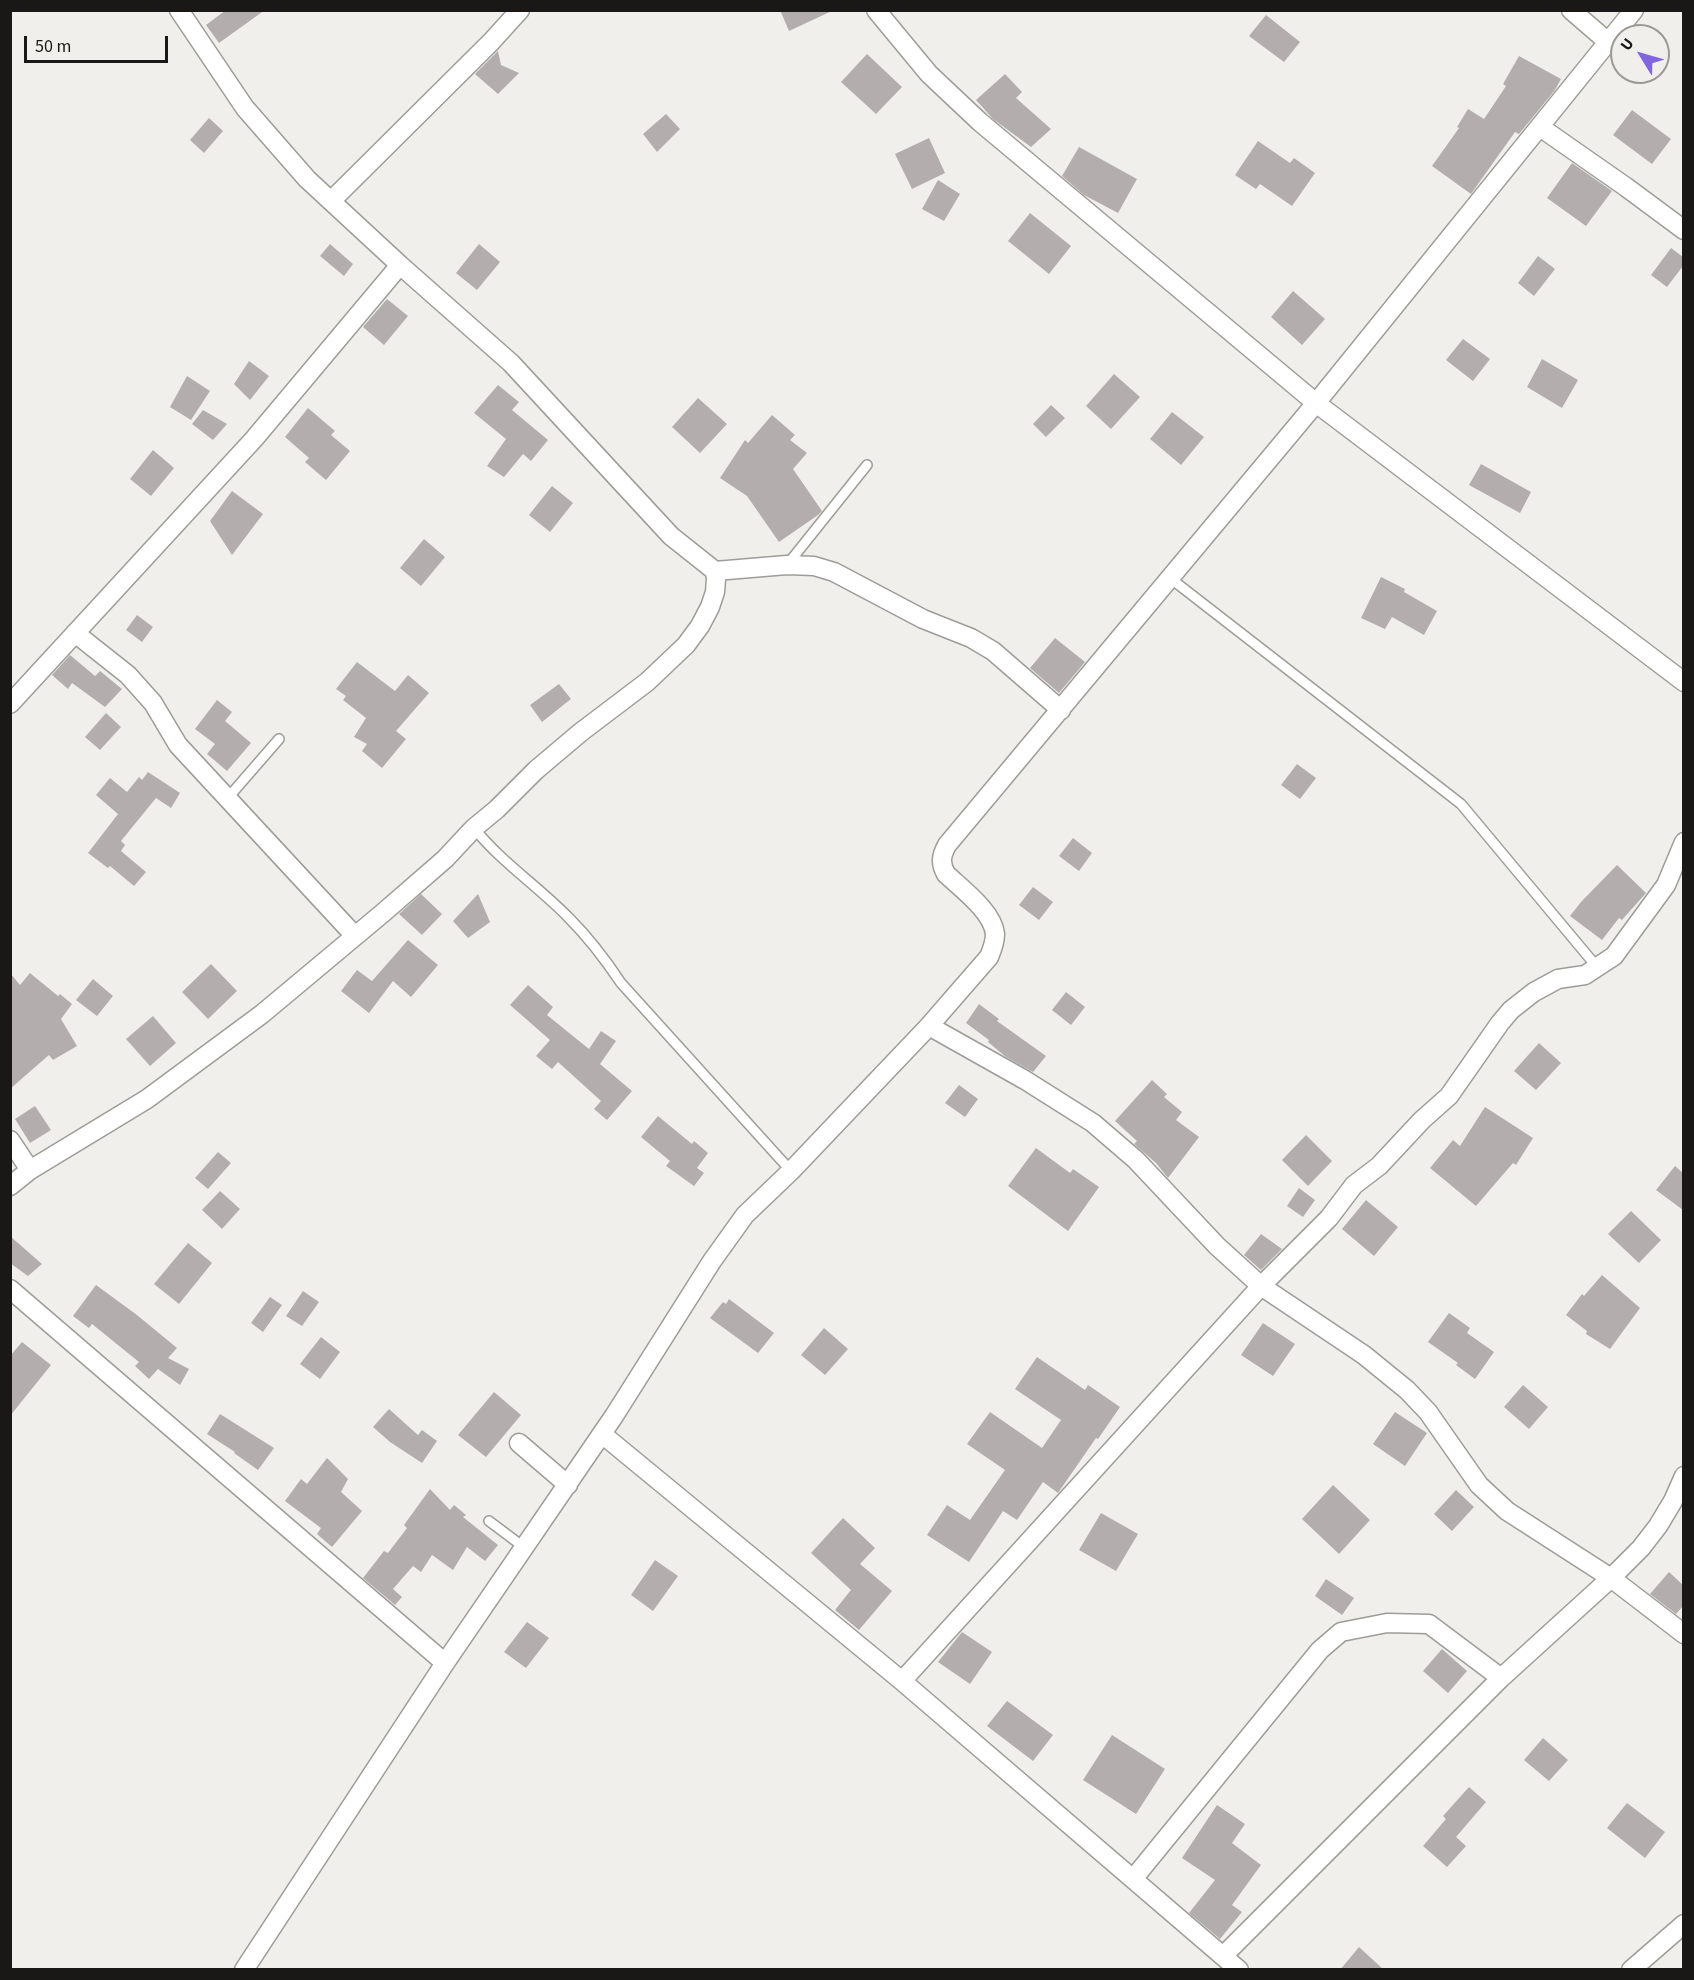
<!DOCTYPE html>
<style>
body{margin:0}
#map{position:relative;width:1694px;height:1980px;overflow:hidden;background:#f1efeb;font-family:"Source Sans 3",sans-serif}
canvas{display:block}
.frame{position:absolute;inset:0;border:12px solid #191816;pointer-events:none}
.north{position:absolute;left:1610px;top:24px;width:60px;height:60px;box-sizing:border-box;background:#f1efeb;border:2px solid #9b9996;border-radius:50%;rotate:307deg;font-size:16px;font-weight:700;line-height:24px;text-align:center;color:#191816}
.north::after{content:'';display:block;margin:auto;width:21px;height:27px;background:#8165e0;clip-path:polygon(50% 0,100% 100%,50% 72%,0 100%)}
.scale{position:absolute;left:24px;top:36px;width:144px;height:27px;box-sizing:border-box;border:3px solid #191816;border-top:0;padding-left:8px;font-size:18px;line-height:21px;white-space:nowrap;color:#191816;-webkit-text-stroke:4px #f1efeb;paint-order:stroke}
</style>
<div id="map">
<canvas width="1694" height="1980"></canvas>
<div class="frame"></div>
<div class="north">U</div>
<div class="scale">50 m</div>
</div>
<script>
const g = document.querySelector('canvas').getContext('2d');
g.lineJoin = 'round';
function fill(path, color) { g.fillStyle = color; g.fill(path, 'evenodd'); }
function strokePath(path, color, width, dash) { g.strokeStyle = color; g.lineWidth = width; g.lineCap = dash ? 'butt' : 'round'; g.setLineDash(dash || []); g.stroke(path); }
const building = new Path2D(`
 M226 10H265L219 43 206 25Z
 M780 10H834L789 31Z
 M1266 15 1300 42 1284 62 1249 36Z
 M498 51 501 65 519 73 498 94 475 74Z
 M867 54 902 87 876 114 841 82Z
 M1519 56 1561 79 1555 90 1519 134 1515 132 1471 194 1432 166 1459 128 1457 127 1468 109 1484 119 1506 86 1503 84Z
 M1005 74 1022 92 1016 98 1051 129 1031 147 993 119 976 100Z
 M1632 110 1671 139 1652 164 1613 135Z
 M666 114 680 129 657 152 643 134Z
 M209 118 223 131 204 153 190 140Z
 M929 138 945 173 912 189 895 154Z
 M1258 141 1290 163 1294 158 1315 173 1292 206 1260 184 1256 189 1235 175Z
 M1079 147 1137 179 1118 213 1084 195 1062 176Z
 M1572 163 1612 191 1586 226 1547 198Z
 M938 180 960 194 944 221 922 209Z
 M1030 213 1071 246 1049 274 1008 241Z
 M330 244 353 264 344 276 320 256Z
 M479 244 500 262 477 290 456 273Z
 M1671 248 1683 257V266L1667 287 1651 275Z
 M1538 256 1555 269 1534 296 1518 283Z
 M1293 291 1325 319 1302 345 1271 317Z
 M387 299 408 316 384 345 363 327Z
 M1463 339 1490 359 1473 381 1446 360Z
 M1542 359 1578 380 1562 408 1527 387Z
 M249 361 269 376 250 400 234 384Z
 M1114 374 1140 397 1111 429 1086 406Z
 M187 376 210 391 191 420 170 407Z
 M498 385 519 402 512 410 548 440 531 461 523 454 504 477 487 466 506 439 474 413Z
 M698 398 727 424 700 453 672 427Z
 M1051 405 1065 418 1046 437 1033 424Z
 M308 408 335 431 331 435 350 451 326 480 305 462 309 458 285 437Z
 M203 410 227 424 213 440 192 424Z
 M1172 412 1204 437 1181 465 1150 439Z
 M772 415 795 435 790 440 807 453 793 469 822 511 818 515 779 542 747 496 720 478 745 440 748 443Z
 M153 450 174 468 151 496 130 479Z
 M1481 464 1531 492 1520 513 1469 485Z
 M552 486 573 503 550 532 529 515Z
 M232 491 263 514 232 555 210 521Z
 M424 539 445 557 421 586 400 568Z
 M1381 577 1405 589 1404 592 1437 611 1424 635 1392 617 1385 629 1361 618Z
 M137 615 153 627 142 642 126 630Z
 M1055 638 1085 662 1059 693 1030 668Z
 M70 655 95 676 100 671 122 689 105 707 72 683 68 689 52 675Z
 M357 662 395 691 408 675 429 693 396 731 406 739 382 768 362 751 367 744 354 737 366 718 343 700 346 696 336 689Z
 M559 684 571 699 542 722 530 705Z
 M217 700 232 712 225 721 251 743 227 771 207 754 215 744 195 729Z
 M106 713 121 727 100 750 85 737Z
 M1297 764 1316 778 1300 799 1281 785Z
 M148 772 180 793 171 808 156 798 121 841 125 845 121 851 146 872 134 886 110 866 108 868 88 853 118 814 96 795 110 778 127 792 139 777 142 780Z
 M1073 838 1092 853 1079 871 1059 856Z
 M1617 865 1646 893 1622 920 1619 918 1602 940 1570 916 1581 902Z
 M1033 887 1053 902 1039 920 1019 905Z
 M421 894 442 914 422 935 399 914Z
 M478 894 490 922 468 938 453 921Z
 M408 940 438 965 411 997 393 981 369 1013 341 991 357 970 372 981Z
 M211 964 237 991 208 1019 182 992Z
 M10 973 20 985 30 973 58 996 60 994 72 1004 61 1019 77 1046 53 1060 49 1055 10 1089Z
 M93 979 113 996 97 1016 76 1000Z
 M528 985 553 1007 547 1015 589 1049 601 1031 616 1041 600 1064 632 1091 607 1120 594 1109 601 1101 558 1062 552 1069 536 1056 550 1040 510 1005Z
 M1066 992 1085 1007 1071 1025 1052 1010Z
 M979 1004 999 1019 997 1021 1046 1056 1033 1072 1006 1057 988 1042 989 1040 966 1023Z
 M153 1016 176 1043 150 1066 126 1039Z
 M1539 1043 1561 1063 1536 1090 1514 1071Z
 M1152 1080 1167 1094 1164 1097 1182 1112 1176 1120 1199 1137 1168 1178 1156 1163 1134 1144 1137 1141 1115 1121Z
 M959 1085 978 1099 965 1117 945 1103Z
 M35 1106 51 1130 30 1143 15 1119Z
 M1485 1107 1533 1138 1516 1165 1513 1163 1476 1206 1430 1168 1453 1140 1460 1146Z
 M658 1116 692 1144 694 1141 708 1153 697 1168 704 1173 694 1186 666 1166 670 1161 641 1137Z
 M1306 1135 1332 1161 1308 1186 1282 1160Z
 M1036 1148 1070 1173 1073 1169 1099 1187 1068 1231 1008 1186Z
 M218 1152 231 1163 208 1189 195 1178Z
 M1675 1166 1683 1173V1210L1656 1190Z
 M1299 1188 1315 1200 1303 1217 1287 1206Z
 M220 1191 240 1209 222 1229 202 1210Z
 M1366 1200 1398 1227 1374 1256 1342 1229Z
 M1631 1211 1661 1240 1639 1263 1608 1234Z
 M1261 1234 1282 1249 1261 1270 1244 1255Z
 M10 1236 42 1264 28 1276 10 1263Z
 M188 1243 212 1263 179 1304 154 1284Z
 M1602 1275 1640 1308 1610 1349 1586 1334 1587 1331 1566 1315 1582 1294 1584 1296Z
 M96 1285 137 1315 177 1348 168 1358 189 1369 180 1385 158 1369 149 1379 135 1366 139 1362 92 1324 89 1328 73 1316Z
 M303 1291 319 1302 302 1326 286 1316Z
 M270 1297 282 1305 263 1332 251 1323Z
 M729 1299 774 1333 758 1353 710 1318 723 1302 726 1304Z
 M1449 1313 1470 1328 1467 1333 1494 1352 1475 1379 1456 1365 1458 1363 1428 1342Z
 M1263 1323 1295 1344 1273 1376 1241 1355Z
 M824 1328 848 1349 825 1375 801 1355Z
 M321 1337 340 1352 320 1379 300 1364Z
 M22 1342 51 1365 10 1416V1356Z
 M1037 1357 1085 1390 1088 1385 1120 1407 1098 1439 1096 1438 1058 1493 1043 1482 1017 1520 1003 1511 969 1562 927 1535 947 1505 970 1520 1005 1470 967 1444 990 1412 1042 1448 1061 1420 1015 1389Z
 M1523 1385 1548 1407 1529 1429 1504 1407Z
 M494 1392 521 1415 486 1457 458 1435Z
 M389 1409 418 1435 422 1430 437 1441 422 1463 390 1442 373 1427Z
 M1395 1412 1427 1433 1405 1466 1373 1444Z
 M220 1414 274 1448 258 1470 234 1453 235 1452 207 1434Z
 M327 1458 348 1479 341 1492 362 1511 332 1547 317 1534 321 1528 285 1501 301 1479 307 1484Z
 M1333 1485 1370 1520 1339 1554 1302 1519Z
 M430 1489 450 1510 454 1505 466 1515 463 1517 498 1545 485 1561 467 1547 453 1570 432 1555 421 1572 413 1566 393 1589 402 1597 395 1605 363 1578 384 1551 388 1553 407 1528 404 1525Z
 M1456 1490 1474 1507 1452 1531 1434 1514Z
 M1101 1513 1138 1534 1116 1571 1079 1550Z
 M843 1518 875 1548 860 1564 892 1591 859 1630 835 1610 851 1590 811 1553Z
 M655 1560 678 1576 653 1611 631 1595Z
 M1669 1572 1683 1585V1606L1676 1614 1650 1594Z
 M1326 1579 1354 1598 1342 1615 1315 1596Z
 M527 1622 549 1638 526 1668 504 1652Z
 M962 1632 992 1652 970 1684 938 1662Z
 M1442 1649 1467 1671 1448 1693 1423 1671Z
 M1007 1701 1053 1735 1033 1761 987 1726Z
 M1112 1735 1165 1769 1136 1814 1083 1780Z
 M1543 1738 1568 1760 1549 1781 1524 1760Z
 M1469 1787 1486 1802 1456 1837 1466 1846 1447 1867 1423 1846 1446 1819 1443 1816Z
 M1627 1803 1665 1832 1645 1858 1607 1828Z
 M1217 1805 1245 1824 1232 1843 1261 1865 1232 1905 1242 1912 1220 1939 1189 1913 1215 1880 1182 1858Z
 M1359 1947 1384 1970H1340Z`);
const service = new Path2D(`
 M787 565 867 465
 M1170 578 1461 804 1597 967
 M226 800 279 739
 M474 828C501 862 538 886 569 918 589 938 605 959 621 983L791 1171
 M489 1521 525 1548`);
const minor = new Path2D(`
 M876 10 929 74 980 122 1316 403 1684 682
 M1608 42 1634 10
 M1540 127 1626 187 1684 230
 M331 201 491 42 520 10
 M715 571 787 565 814 566 834 572 923 619 971 638 993 651 1061 710
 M75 633 128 675 153 703 178 745 355 936
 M10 704 254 439 400 265
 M929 1026 1025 1080 1093 1123 1136 1160 1217 1246 1261 1286 1329 1218 1354 1185 1379 1166 1422 1120 1449 1096 1500 1023 1511 1010 1534 992 1558 979 1585 975 1614 956 1666 885 1684 842
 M10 1140 30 1170
 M10 1186 30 1170 147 1099 262 1014 384 912 445 859 474 828 497 809 536 770 581 732 647 682 686 645 700 626 710 607 715 592 716 579 715 571 671 536 511 363 400 265 307 179 245 108 179 10
 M10 1289 445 1663
 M602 1434 902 1681 1239 1970
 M519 1443 568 1485
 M902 1681 1261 1286 1364 1355 1407 1390 1428 1412 1479 1485 1507 1511 1611 1578 1684 1634
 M1133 1879 1320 1650 1341 1632 1387 1623 1429 1624 1501 1678
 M1223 1956 1501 1678 1611 1578 1641 1548 1658 1526 1673 1501 1684 1476
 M244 1970 445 1663 614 1416 712 1261 745 1215 791 1171 929 1026 989 957C992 950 995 942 995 934 993 912 962 889 946 874 940 863 941 856 947 845L1316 403 1608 42 1571 10
 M1631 1970 1684 1924`);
fill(building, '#b3aead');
strokePath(service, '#9e9c98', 12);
strokePath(minor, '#9e9c98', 21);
strokePath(service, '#fff', 9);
strokePath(minor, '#fff', 18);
</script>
